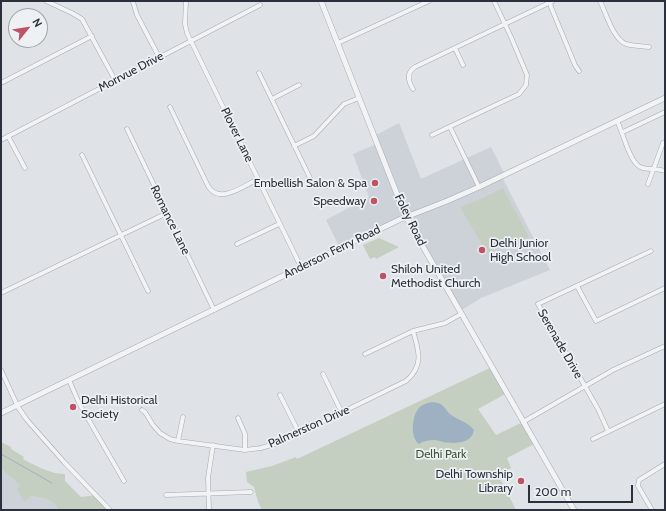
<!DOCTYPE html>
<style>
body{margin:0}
#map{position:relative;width:666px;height:511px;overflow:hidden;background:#dfe2e6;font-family:Cabin,sans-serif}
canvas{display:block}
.frame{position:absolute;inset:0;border:2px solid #2a313c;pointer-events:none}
.north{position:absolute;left:8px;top:8px;width:40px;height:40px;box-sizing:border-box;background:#eef1f4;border:1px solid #a0a4aa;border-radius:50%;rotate:60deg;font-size:11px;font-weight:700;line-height:16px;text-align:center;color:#2a313c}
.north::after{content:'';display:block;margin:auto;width:14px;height:18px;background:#be5267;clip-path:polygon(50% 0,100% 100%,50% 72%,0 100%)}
.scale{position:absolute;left:528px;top:485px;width:105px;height:18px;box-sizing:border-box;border:2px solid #2a313c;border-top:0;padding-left:5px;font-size:12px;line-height:14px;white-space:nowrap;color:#2a313c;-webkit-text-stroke:3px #eef1f4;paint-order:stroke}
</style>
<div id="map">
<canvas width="666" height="511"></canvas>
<div class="frame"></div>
<div class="north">N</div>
<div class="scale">200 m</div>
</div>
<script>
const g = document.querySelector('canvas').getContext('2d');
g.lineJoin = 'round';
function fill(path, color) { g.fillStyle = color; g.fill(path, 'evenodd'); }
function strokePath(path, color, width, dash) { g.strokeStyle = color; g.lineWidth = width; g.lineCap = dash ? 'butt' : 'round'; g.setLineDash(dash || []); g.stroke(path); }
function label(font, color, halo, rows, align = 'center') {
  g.font = font + ' Cabin,sans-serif'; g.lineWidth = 3.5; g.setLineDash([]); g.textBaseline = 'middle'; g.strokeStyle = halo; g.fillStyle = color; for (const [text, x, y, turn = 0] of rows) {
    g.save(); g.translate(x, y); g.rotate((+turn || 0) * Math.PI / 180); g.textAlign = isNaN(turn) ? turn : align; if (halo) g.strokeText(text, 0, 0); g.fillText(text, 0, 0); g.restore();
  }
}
const built = new Path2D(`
 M399 123 421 179 491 147 505 175 502 177 550 270 481 298 460 311 406 217 340 248 326 220 369 197 353 154 377 144 374 136Z
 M1 469 20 485 25 502 31 496 47 499 56 505 57 510H1Z`);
const green = new Path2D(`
 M503 188 529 237 509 247 506 242 487 253 460 207 483 198Z
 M379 238 399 247 376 259 375 257 370 259 363 245Z
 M492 367 507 393 478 409 496 435 523 422 536 443 507 458 511 468 498 474 516 510H262L258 502 254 487 247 482 246 472 272 466 296 457 297 459Z
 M1 442 11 447V449L24 457 23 459C36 466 50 474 65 474V481L81 497 97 495 110 510H57L56 505 47 499 31 496 25 502 17 490 20 485 1 469Z`);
const water = new Path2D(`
 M432 402C444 403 443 407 450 414 457 420 467 421 474 430 472 444 454 444 443 442 440 441 437 440 434 440 428 440 424 441 419 444 410 438 412 417 418 409 421 405 427 403 432 402Z`);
const stream = new Path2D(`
 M1 454 52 483`);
const minor = new Path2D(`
 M46 1 72 13 82 19 115 80
 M186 1 185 24 187 33 301 267
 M600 1C606 13 613 39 626 44 633 46 641 46 649 47
 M133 2 137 15 159 57
 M550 2 551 7 575 65 579 71
 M338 43 429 1
 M455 48 463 65
 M259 73 311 180C319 190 328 187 338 182
 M1 83 92 36
 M413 89C408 81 406 73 415 67L553 1
 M272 99 299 85
 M170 107 208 186C219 205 244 186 258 179
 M617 121C623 132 629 161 640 167 645 170 657 168 665 171
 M450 127 479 187
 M127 129 214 310
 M623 132 665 112
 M432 135 519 94 526 85 527 75 511 37 494 1
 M8 136 25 168
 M1 140 260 5
 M294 146 314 136 344 104 359 98
 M82 155 148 291
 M648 184 663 143
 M237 244 279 224
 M577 286 596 321 665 288
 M1 293 167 213
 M365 354 413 331 445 323 461 314
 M1 370 18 407 27 420 64 462 110 510
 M323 374 342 413
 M69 380 79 403 124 481
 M280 395 299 433
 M142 410 145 412 153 425 160 433 170 439 178 441 245 450 261 448 281 442 406 381C424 366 419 351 413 331
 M238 418 245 434V450
 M523 422 613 370 665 346
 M608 431 598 409 538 304 651 251
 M593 439 665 404
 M178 441 183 417
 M166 495 251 492
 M209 510 208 478 213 445
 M652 510 638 486 639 480 665 464`);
const tertiary = new Path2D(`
 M321 1 406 217 574 510
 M1 413 363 237 401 219 447 201 479 187 665 98`);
const markers = [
 [375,183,4,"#be5267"],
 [374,201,4,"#be5267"],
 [482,250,4,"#be5267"],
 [383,276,4,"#be5267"],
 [73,407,4,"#be5267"],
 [521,481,4,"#be5267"]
];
const streetNames = [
 ["Morrvue Drive",131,72,-28],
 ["Plover Lane",237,135,64],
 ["Romance Lane",170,220,64],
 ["Foley Road",410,220,64],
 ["Anderson Ferry Road",332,252,-26],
 ["Serenade Drive",560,344,60],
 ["Palmerston Drive",309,427,-24]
];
const poiNames = [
 ["Embellish Salon & Spa",367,183],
 ["Speedway",366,201],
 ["Delhi Junior",490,243,"left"],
 ["High School",490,257,"left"],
 ["Shiloh United",391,269,"left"],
 ["Methodist Church",391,283,"left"],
 ["Delhi Historical",81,400,"left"],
 ["Society",81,414,"left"],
 ["Delhi Township",513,474],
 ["Library",513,488]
];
const parkNames = [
 ["Delhi Park",441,454]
];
fill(built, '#cdd1d8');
fill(green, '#c5cfc1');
fill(water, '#9eb1c2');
strokePath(stream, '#9eb1c2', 1);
strokePath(minor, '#a5a9b0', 5);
strokePath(tertiary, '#a5a9b0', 6);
strokePath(minor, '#f1f3f5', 4);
strokePath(tertiary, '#f1f3f5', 5);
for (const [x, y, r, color] of markers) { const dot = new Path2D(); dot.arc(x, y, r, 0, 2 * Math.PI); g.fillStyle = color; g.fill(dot); strokePath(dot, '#eef1f4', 1.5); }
label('12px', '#2a313c', '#eef1f4', streetNames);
label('12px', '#2a313c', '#eef1f4', poiNames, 'right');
label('12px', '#405639', '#eef1f4', parkNames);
</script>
